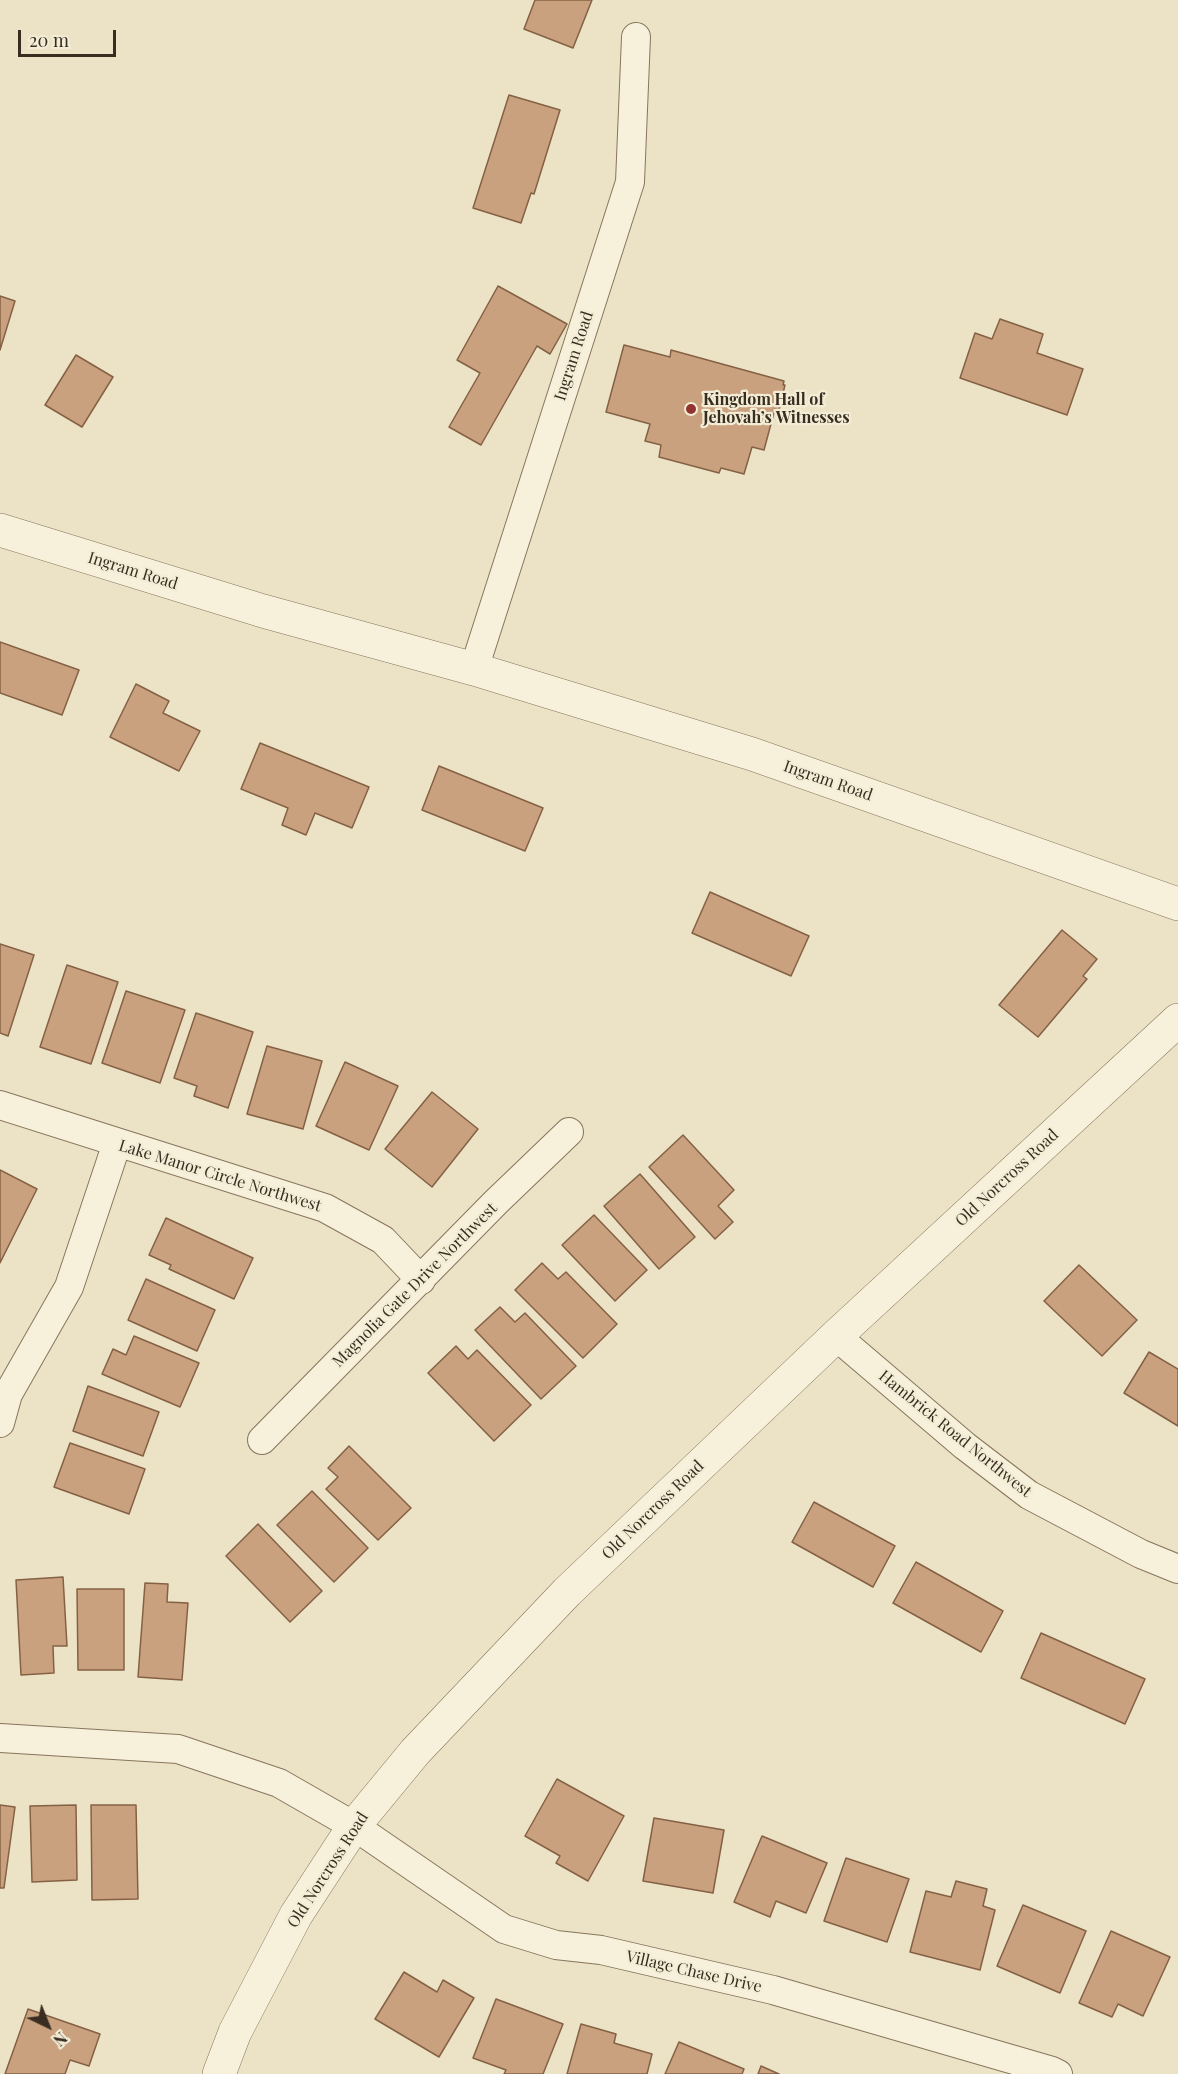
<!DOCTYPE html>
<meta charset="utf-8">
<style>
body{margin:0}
#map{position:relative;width:1178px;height:2074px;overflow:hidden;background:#ece3c7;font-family:"Playfair Display",serif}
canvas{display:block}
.north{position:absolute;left:18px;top:1996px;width:60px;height:60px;-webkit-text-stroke:4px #f4edd6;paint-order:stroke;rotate:137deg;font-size:16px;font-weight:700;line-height:24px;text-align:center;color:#382d20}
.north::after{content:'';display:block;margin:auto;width:21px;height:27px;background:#382d20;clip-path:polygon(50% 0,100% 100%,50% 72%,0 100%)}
.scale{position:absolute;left:18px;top:30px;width:98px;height:27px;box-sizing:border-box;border:3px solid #382d20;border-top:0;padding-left:8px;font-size:18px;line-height:21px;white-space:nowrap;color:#382d20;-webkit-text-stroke:4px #f4edd6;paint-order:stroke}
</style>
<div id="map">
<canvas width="1178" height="2074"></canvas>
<div class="north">N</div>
<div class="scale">20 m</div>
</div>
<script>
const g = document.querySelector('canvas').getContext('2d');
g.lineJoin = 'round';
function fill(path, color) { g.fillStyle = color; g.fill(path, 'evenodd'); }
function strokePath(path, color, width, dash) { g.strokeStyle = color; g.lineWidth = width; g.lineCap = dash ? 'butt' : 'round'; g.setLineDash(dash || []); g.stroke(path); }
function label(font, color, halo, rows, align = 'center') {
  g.font = font + ' "Playfair Display",serif'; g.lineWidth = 4.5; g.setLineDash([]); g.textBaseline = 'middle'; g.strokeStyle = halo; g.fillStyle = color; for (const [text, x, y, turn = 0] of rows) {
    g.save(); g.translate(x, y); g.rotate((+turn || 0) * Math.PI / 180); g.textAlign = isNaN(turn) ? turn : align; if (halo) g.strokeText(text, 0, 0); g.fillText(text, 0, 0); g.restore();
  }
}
const building = new Path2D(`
 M535 0H592L573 48 524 29Z
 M509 95 560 110 534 194 531 193 521 223 473 208Z
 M498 286 567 324 550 354 537 346 481 445 449 427 480 373 457 360Z
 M0 296 15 301 0 350Z
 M1000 319 1043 334 1037 353 1083 369 1067 415 960 378 975 333 992 339Z
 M624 345 670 357 671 350 784 381 783 385H785L779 410 775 409 764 450 752 447 744 474 721 468 719 473 659 457 661 445 645 441 650 424 606 412Z
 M76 355 113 377 82 427 45 405Z
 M0 642 79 670 62 715 0 693Z
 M136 684 169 701 163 713 200 731 179 771 110 737Z
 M260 743 369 787 352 828 315 813 306 835 282 825 288 808 241 789Z
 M439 766 543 808 525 851 422 810Z
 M710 892 809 936 791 976 692 933Z
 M1062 930 1097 959 1083 976 1087 979 1038 1037 999 1005Z
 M0 944 34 955 8 1036 0 1033Z
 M67 965 118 982 91 1064 40 1047Z
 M126 991 185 1010 160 1083 102 1063Z
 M196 1013 253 1032 228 1108 194 1096 197 1086 174 1078Z
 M267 1046 322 1061 303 1129 247 1114Z
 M345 1062 398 1086 369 1150 316 1126Z
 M432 1092 478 1129 432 1187 385 1149Z
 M683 1135 734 1190 718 1206 733 1222 715 1239 649 1167Z
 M0 1170 37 1189 0 1263Z
 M640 1174 695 1237 659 1269 604 1206Z
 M594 1215 647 1270 615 1301 562 1245Z
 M166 1218 253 1258 234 1299 169 1269 171 1265 149 1255Z
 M542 1263 558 1279 566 1272 617 1324 583 1358 515 1290Z
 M1079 1265 1137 1320 1102 1356 1044 1301Z
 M146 1279 215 1310 197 1351 128 1320Z
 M500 1307 515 1322 525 1313 576 1366 541 1399 475 1330Z
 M134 1336 199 1363 180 1407 102 1374 113 1349 126 1355Z
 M456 1346 468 1359 477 1350 531 1405 494 1441 428 1373Z
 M1149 1352 1178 1369V1426L1124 1393Z
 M88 1386 159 1412 143 1456 73 1431Z
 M70 1443 145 1469 129 1514 54 1487Z
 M349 1446 411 1508 378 1540 326 1489 338 1477 328 1468Z
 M312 1491 368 1548 334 1582 277 1525Z
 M814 1502 895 1546 873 1587 792 1542Z
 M258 1524 322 1591 290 1622 226 1556Z
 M916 1562 1003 1611 981 1652 893 1603Z
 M63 1577 67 1646H53L54 1673 21 1675 16 1580Z
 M145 1583 168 1584 167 1602 188 1603 182 1680 138 1677Z
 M77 1589H124V1670H78Z
 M1041 1633 1145 1679 1125 1724 1021 1678Z
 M557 1779 624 1816 588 1881 556 1863 560 1856 525 1836Z
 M0 1805 15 1807 4 1888H0Z
 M76 1805 77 1880 32 1882 30 1806Z
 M91 1805H136L138 1899 92 1900Z
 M654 1818 724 1830 713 1893 643 1881Z
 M762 1836 827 1863 806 1913 776 1901 770 1917 734 1902Z
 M846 1858 909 1879 887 1942 824 1921Z
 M956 1881 987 1889 983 1906 995 1910 980 1970 910 1952 926 1891 951 1897Z
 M1023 1905 1086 1931 1060 1993 997 1966Z
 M1111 1931 1170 1957 1143 2016 1118 2004 1112 2017 1079 2003Z
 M404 1972 437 1992 443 1980 474 1998 439 2057 375 2019Z
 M496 1999 563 2024 543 2074H504L506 2070 473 2058Z
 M28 2009 100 2034 89 2066 70 2060 65 2074H5Z
 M581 2024 616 2034 614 2043 652 2054 647 2074H567Z
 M679 2042 744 2069 742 2074H665Z
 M761 2066 779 2074H758Z`);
const minor = new Path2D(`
 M474 669 630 182 636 37
 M0 1105 325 1208 383 1240 421 1280
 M836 1336 965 1446 1029 1495 1141 1554 1178 1569
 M0 1423 8 1394 69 1287 117 1143
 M262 1440 496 1202 569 1132
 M0 1738 178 1749 279 1783 354 1826 504 1929 556 1945 601 1950 773 1990 1052 2071 1058 2074`);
const tertiary = new Path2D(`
 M0 530 263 611 474 669 752 754 1178 904
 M219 2074 235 2032 296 1915 354 1826 415 1752 567 1592 836 1336 1178 1020`);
const markers = [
 [691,409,6,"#933430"]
];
const streetNames = [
 ["Ingram Road",574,356,-72],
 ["Ingram Road",133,571,17],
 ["Ingram Road",828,781,19],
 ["Lake Manor Circle Northwest",220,1176,17],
 ["Old Norcross Road",1007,1178,-43],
 ["Magnolia Gate Drive Northwest",415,1285,-45],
 ["Hambrick Road Northwest",955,1434,39],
 ["Old Norcross Road",653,1510,-44],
 ["Old Norcross Road",328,1870,-57],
 ["Village Chase Drive",694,1972,13]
];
const poiNames = [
 ["Kingdom Hall of",703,400],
 ["Jehovah’s Witnesses",703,418]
];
fill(building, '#c9a17f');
strokePath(building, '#856144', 1.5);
strokePath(minor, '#87755d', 30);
strokePath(tertiary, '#87755d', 34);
strokePath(minor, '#f7f0da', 28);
strokePath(tertiary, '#f7f0da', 33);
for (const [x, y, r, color] of markers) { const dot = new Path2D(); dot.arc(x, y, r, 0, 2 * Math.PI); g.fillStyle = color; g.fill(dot); strokePath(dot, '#f4edd6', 2); }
label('16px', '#382d20', '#f4edd6', streetNames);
label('bold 16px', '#382d20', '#f4edd6', poiNames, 'left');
</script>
